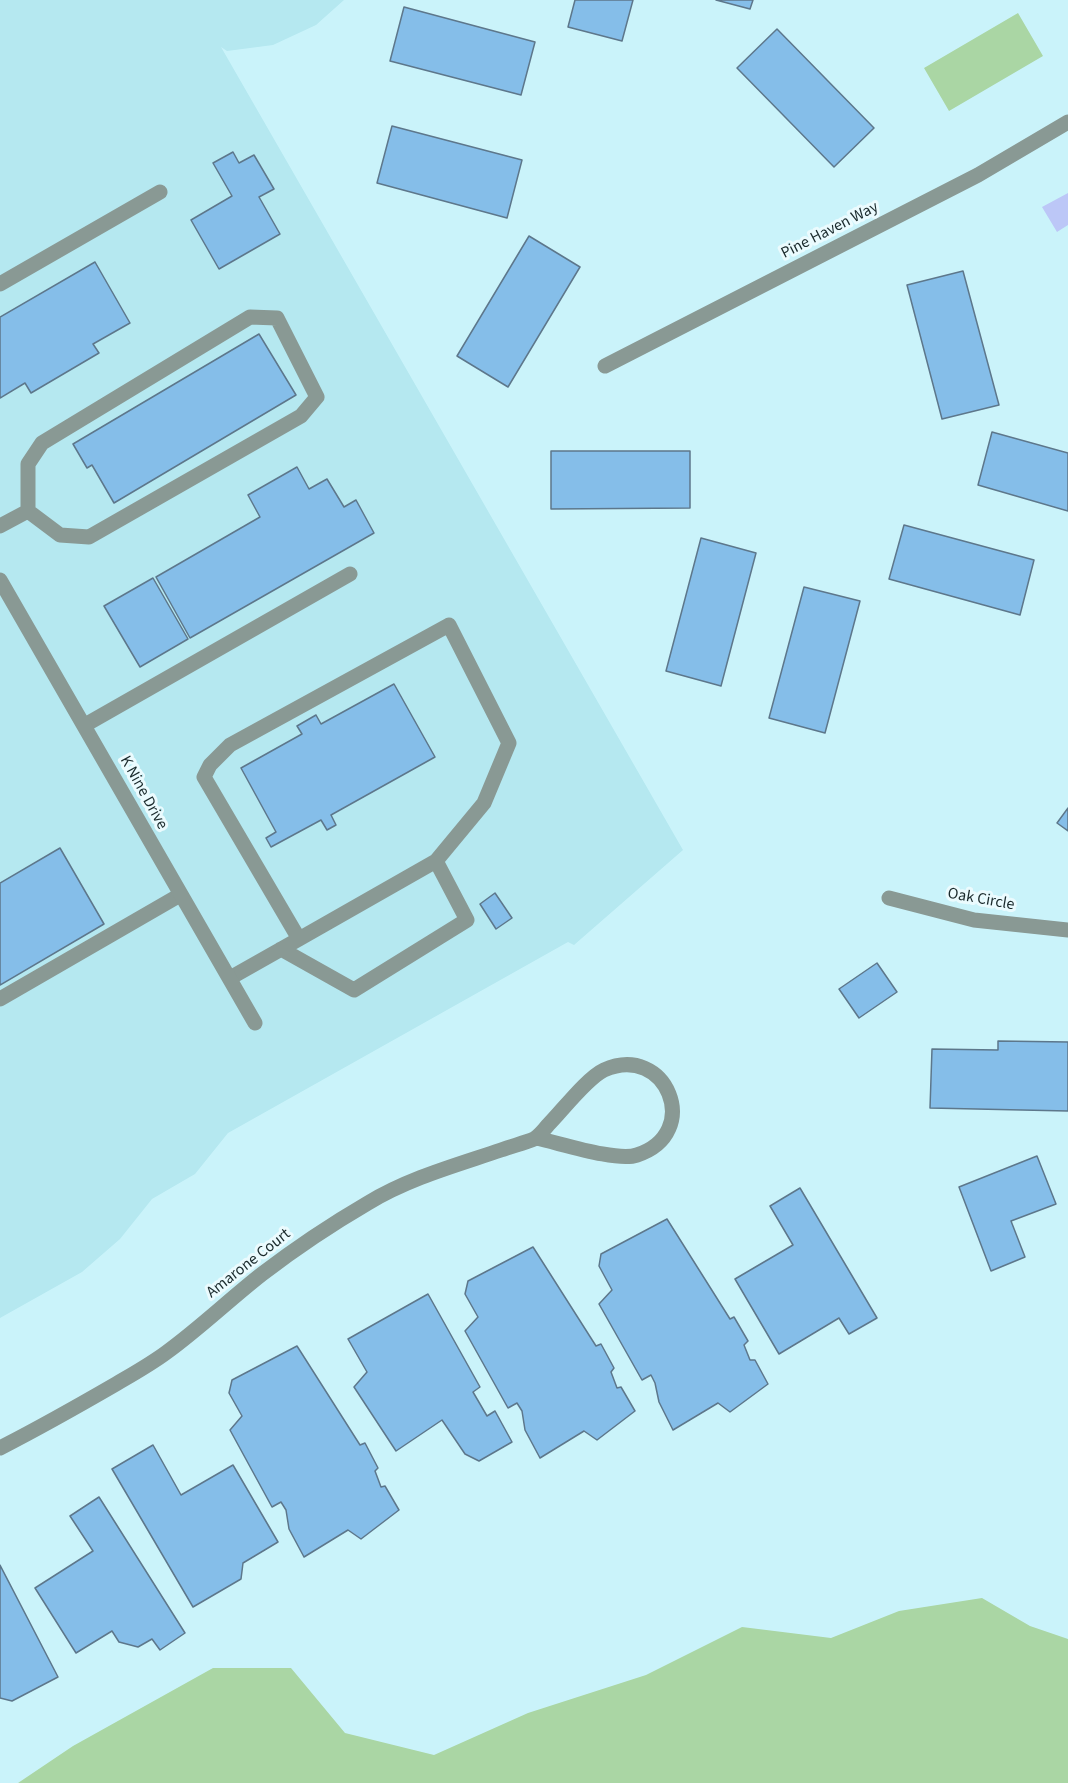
<!DOCTYPE html>
<style>
body{margin:0}
canvas{display:block;background:#caf3fa}
</style>
<canvas width="1068" height="1783"></canvas>
<script>
const g = document.querySelector('canvas').getContext('2d');
g.lineJoin = 'round';
function fill(path, color) { g.fillStyle = color; g.fill(path, 'evenodd'); }
function strokePath(path, color, width, dash) { g.strokeStyle = color; g.lineWidth = width; g.lineCap = dash ? 'butt' : 'round'; g.setLineDash(dash || []); g.stroke(path); }
function label(font, color, halo, rows, align = 'center') {
  g.font = font + ' "Source Sans 3",sans-serif'; g.lineWidth = 6; g.setLineDash([]); g.textBaseline = 'middle'; g.strokeStyle = halo; g.fillStyle = color; for (const [text, x, y, turn = 0] of rows) {
    g.save(); g.translate(x, y); g.rotate((+turn || 0) * Math.PI / 180); g.textAlign = isNaN(turn) ? turn : align; if (halo) g.strokeText(text, 0, 0); g.fillText(text, 0, 0); g.restore();
  }
}
const built = new Path2D(`
 M0 0H344L316 25 273 45 227 51 221 47 683 850 574 945 568 942 228 1133 195 1174 152 1199 120 1239 82 1272 0 1318Z`);
const green = new Path2D(`
 M1018 13 1043 56 949 111 924 68Z
 M982 1598 1030 1626 1068 1639V1783H18L73 1746 213 1668H291L345 1733 434 1755 528 1713 646 1675 742 1627 831 1638 899 1611Z`);
const water = new Path2D(`
 M1068 193V225L1057 232 1042 207Z`);
const building = new Path2D(`
 M575 0H633L622 41 568 27Z
 M716 0H753L750 9Z
 M404 7 535 42 521 95 390 61Z
 M777 29 874 128 834 167 737 68Z
 M392 126 522 160 507 218 377 183Z
 M233 152 239 163 254 155 274 189 259 197 280 234 219 269 191 220 232 196 213 163Z
 M529 236 580 267 508 387 457 356Z
 M95 262 130 323 93 344 99 353 31 393 25 383 0 398V317Z
 M963 271 999 405 942 419 907 285Z
 M259 334 296 395 114 503 92 465 87 468 73 444Z
 M992 432 1068 453V511L978 485Z
 M551 451H690V508L551 509Z
 M297 467 309 489 327 479 344 507 356 500 374 533 190 638 156 577 260 517 248 495Z
 M904 525 1034 560 1020 615 889 579Z
 M701 538 756 553 721 686 666 671Z
 M153 578 188 639 140 667 104 606Z
 M804 587 860 601 825 733 769 718Z
 M394 684 435 757 331 815 336 825 327 830 321 820 271 847 266 838 276 832 241 768 302 734 297 726 316 715 321 724Z
 M1068 808V831L1057 823Z
 M60 848 104 924 0 985V883Z
 M495 893 512 918 496 929 480 904Z
 M877 963 897 992 859 1018 839 989Z
 M998 1041 1068 1042V1111L930 1108 932 1049 998 1050Z
 M1037 1156 1056 1204 1011 1221 1025 1257 991 1271 959 1187Z
 M800 1188 877 1318 849 1334 839 1318 779 1354 735 1279 793 1245 770 1206Z
 M667 1219 730 1319 734 1317 748 1341 744 1345 750 1360H755L768 1384 730 1412 718 1403 673 1430 659 1402 655 1383 651 1375 642 1380 599 1304 612 1290 599 1266 601 1254Z
 M533 1247 596 1346 601 1344 614 1368 611 1372 617 1388 621 1387 635 1411 597 1440 584 1431 540 1458 525 1430 522 1411 517 1403 508 1408 465 1331 478 1317 465 1294 468 1281Z
 M428 1294 480 1387 473 1392 487 1416 495 1411 512 1442 479 1461 465 1454 442 1420 396 1451 354 1387 367 1372 348 1339Z
 M297 1346 360 1445 365 1443 378 1468 375 1471 381 1487 385 1486 399 1510 361 1539 348 1530 304 1557 289 1529 286 1510 281 1502 272 1507 230 1430 242 1416 229 1393 232 1380Z
 M153 1445 181 1495 233 1465 278 1542 243 1563 241 1579 193 1607 112 1469Z
 M99 1497 185 1633 160 1650 152 1639 138 1647 119 1642 112 1631 76 1653 35 1588 93 1551 70 1516Z
 M0 1565 58 1677 12 1701 0 1698Z`);
const lane = new Path2D(`
 M0 284 160 192
 M250 317 277 318 317 397 301 416 89 537 60 535 28 511V464L42 443Z
 M0 526 28 511
 M85 725 350 574
 M281 949 354 990 467 920 436 861
 M230 978 299 939 436 861 484 803 509 743 449 625 230 745 210 765 204 777 299 939
 M0 999 180 895`);
const street = new Path2D(`
 M605 366 978 175 1068 122
 M0 580 255 1023
 M889 898 974 920 1068 930
 M0 1448C39 1428 78 1406 116 1384 133 1374 151 1364 167 1352 200 1328 230 1299 262 1274 296 1248 332 1224 368 1203 409 1178 457 1165 501 1150 512 1146 524 1143 534 1139 539 1136 544 1130 548 1125 562 1111 587 1078 604 1070 666 1042 704 1133 637 1155 617 1162 560 1143 536 1138`);
const streetNames = [
 ["Pine Haven Way",830,231,-27],
 ["K Nine Drive",143,793,61],
 ["Oak Circle",981,900,10],
 ["Amarone Court",249,1264,-38]
];
fill(built, '#b5e8f0');
fill(green, '#aad6a4');
fill(water, '#bcc7f7');
fill(building, '#85bee9');
strokePath(building, '#5d778b', 1.5);
strokePath(lane, '#899994', 15);
strokePath(street, '#899994', 15);
label('16px', '#1a2a2c', '#ebfbfe', streetNames);
</script>
